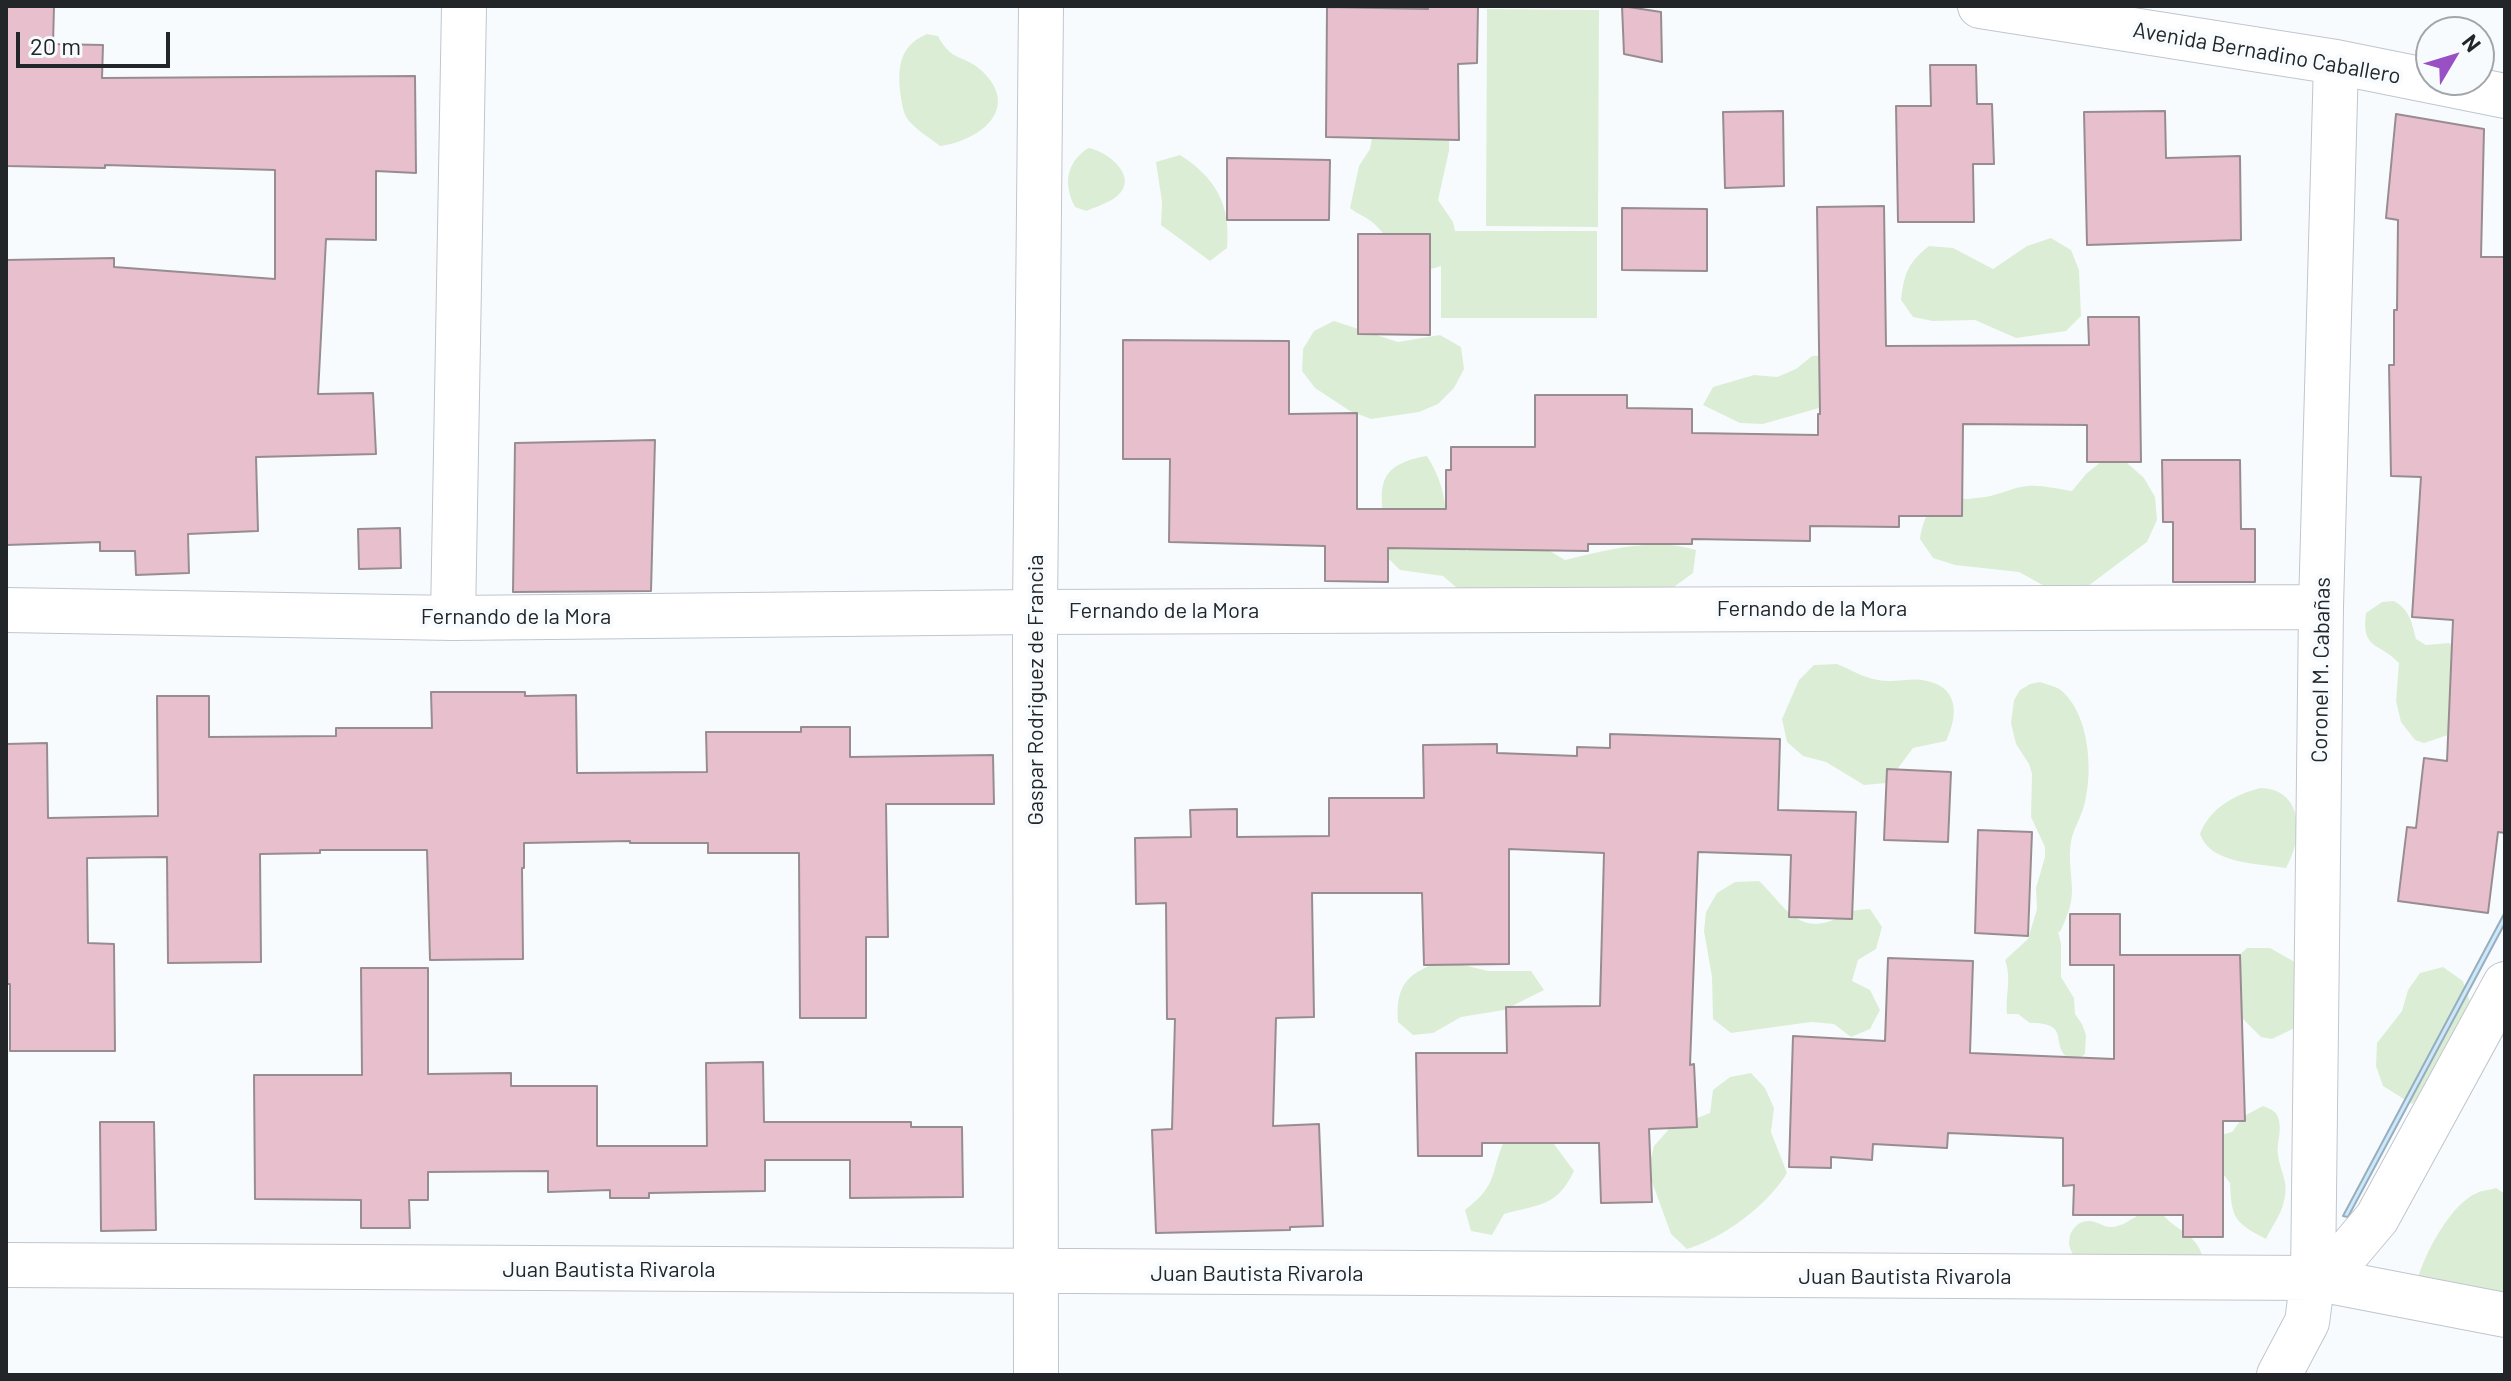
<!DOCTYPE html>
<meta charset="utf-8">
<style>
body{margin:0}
#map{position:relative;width:2511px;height:1381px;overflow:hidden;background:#f8fbfe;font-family:Barlow,sans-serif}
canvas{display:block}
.frame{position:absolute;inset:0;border:8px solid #232628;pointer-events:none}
.north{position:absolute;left:2415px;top:16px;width:80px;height:80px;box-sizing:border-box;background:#f8fbfe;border:2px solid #a3a6a8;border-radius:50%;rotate:52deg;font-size:22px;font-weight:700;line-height:32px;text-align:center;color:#232628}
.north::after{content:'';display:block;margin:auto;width:28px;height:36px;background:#9950c4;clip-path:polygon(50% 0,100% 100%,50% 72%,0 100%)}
.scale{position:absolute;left:16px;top:32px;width:154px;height:36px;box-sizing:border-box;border:4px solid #232628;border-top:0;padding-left:10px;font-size:24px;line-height:28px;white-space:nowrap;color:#232628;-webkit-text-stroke:6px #f8fbfe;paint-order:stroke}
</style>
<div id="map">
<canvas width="2511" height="1381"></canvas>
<div class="frame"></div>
<div class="north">N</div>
<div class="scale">20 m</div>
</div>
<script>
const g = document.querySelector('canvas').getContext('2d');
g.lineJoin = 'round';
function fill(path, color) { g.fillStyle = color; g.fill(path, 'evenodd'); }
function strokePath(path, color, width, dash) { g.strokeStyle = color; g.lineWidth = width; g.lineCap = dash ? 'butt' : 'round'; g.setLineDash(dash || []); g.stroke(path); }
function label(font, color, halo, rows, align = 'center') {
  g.font = font + ' Barlow,sans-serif'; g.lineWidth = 8; g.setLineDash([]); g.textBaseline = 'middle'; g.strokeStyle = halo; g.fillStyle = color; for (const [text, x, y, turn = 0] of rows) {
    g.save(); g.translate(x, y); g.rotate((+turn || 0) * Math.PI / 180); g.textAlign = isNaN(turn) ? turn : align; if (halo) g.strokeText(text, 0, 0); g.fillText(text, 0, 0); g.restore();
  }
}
const green = new Path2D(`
 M1487 9 1599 10 1598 227 1486 226Z
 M927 34 938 36C952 63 964 54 982 71 1022 109 979 141 940 146 930 138 918 131 910 122 903 115 903 107 901 98 897 70 898 46 927 34Z
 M1449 103V151L1438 200 1453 222 1455 231H1597V318H1441V266C1407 280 1394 240 1372 222 1365 216 1357 214 1350 208L1359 166 1370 149 1374 127Z
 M1088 148C1108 151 1141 178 1116 197 1108 203 1096 207 1086 211L1075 207C1063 184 1066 163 1088 148Z
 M1180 155C1216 178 1231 205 1227 248L1210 261 1161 225 1162 202 1156 162Z
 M2051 238 2071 250 2079 270 2081 316 2066 331 2016 338 1975 320 1933 321 1913 317 1901 300C1904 273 1908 263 1929 246L1953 248 1993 269 2027 246Z
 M1334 321 1398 342 1440 335 1461 347 1464 369 1454 388 1438 404 1419 412 1371 419 1350 411 1315 388 1302 371 1303 349 1314 331Z
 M1833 355 1826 406 1763 424 1740 423 1703 405 1713 387 1754 375 1777 377 1796 369 1812 356Z
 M1427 456C1446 486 1446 508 1448 543L1467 551 1487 542 1528 538 1565 560C1608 550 1653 537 1696 550L1693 573 1660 597 1458 589 1443 576 1400 570 1385 555C1389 506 1359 467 1427 456Z
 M2102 461 2126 462 2144 478 2155 497 2157 520 2147 542 2080 592 2059 594 2019 572 1955 565 1933 558 1920 539C1927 494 1949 502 1985 497 1999 495 2013 487 2028 486 2042 485 2058 489 2072 491L2086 474Z
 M2394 601C2410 610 2412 623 2416 639L2426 645 2449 643 2458 649 2451 734 2424 743 2415 740 2401 722 2396 701 2399 663C2379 642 2361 650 2366 613L2382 602Z
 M1837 664C1850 669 1864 678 1878 680 1893 683 1908 678 1922 680 1959 685 1959 714 1946 741L1913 748 1887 783 1864 785 1826 762 1803 756 1787 742 1782 719 1799 680 1814 665Z
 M2040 682C2048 685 2057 686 2063 692 2089 716 2093 769 2085 802 2082 816 2073 829 2071 842 2068 859 2072 875 2072 891 2072 906 2066 919 2060 932L2058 931 2061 944V977L2074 998 2075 1014 2082 1024 2086 1035 2085 1054 2075 1061C2045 1051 2076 1022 2030 1023L2018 1014H2007C2005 995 2012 979 2005 960L2028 939 2037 909 2036 888 2045 857V847L2031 817 2032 774 2029 764 2016 744 2011 723 2014 700 2020 690 2030 684Z
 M2260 788C2305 789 2303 839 2286 868 2258 863 2211 865 2200 834 2210 808 2234 795 2260 788Z
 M1759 881C1782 902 1796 935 1833 920 1849 912 1850 910 1870 909L1882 927 1876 949 1858 960 1852 981 1870 990 1880 1010 1870 1029 1851 1037 1834 1024 1811 1022 1731 1033 1713 1019 1712 977 1704 931 1706 912 1717 893 1735 882Z
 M2247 948H2270L2300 965 2299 1026 2272 1039 2261 1037 2238 1014 2232 962Z
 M1443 960 1488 971H1531L1544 990 1504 1010 1461 1017 1433 1033 1413 1035 1398 1022C1395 983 1409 973 1443 960Z
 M2443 967 2463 981 2470 1002 2429 1086 2412 1104 2383 1086 2376 1066 2377 1043 2402 1011 2408 990 2420 973Z
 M1751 1073 1765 1088 1774 1108 1771 1132 1787 1173C1767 1206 1723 1238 1687 1249L1671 1234 1648 1171 1654 1146 1669 1129 1710 1113 1713 1090 1730 1077Z
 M2263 1106C2270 1109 2275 1110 2278 1117 2283 1130 2276 1143 2278 1155 2281 1175 2290 1182 2283 1205 2280 1216 2271 1228 2266 1239 2235 1223 2231 1218 2230 1183L2224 1175 2213 1174 2210 1138 2232 1132 2244 1116Z
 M1548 1136 1574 1171C1557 1207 1539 1204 1504 1214L1492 1235 1471 1231 1465 1210C1500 1183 1489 1174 1505 1139Z
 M2496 1188 2505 1194V1297L2417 1282C2423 1256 2451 1203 2477 1193 2482 1190 2490 1190 2496 1188Z
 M2142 1213 2163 1215C2177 1231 2195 1233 2202 1255L2195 1263 2088 1274C2083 1267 2073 1257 2070 1248 2066 1235 2076 1220 2089 1221 2098 1221 2104 1228 2113 1227 2123 1226 2133 1218 2142 1213Z`);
const water = new Path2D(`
 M2505 912V923L2348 1217 2343 1216Z`);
const building = new Path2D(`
 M6 6H54L53 44 103 45 102 78 415 76 416 173 376 171V240L326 239 318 394 373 393 376 454 256 457 258 531 188 534 189 573 136 575 135 551H100V542L6 545V260L114 258V267L275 279V170L105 165V168L6 166Z
 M1428 6H1478L1477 63 1458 64 1459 140 1326 137 1327 7 1428 9Z
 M1622 6 1661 12 1662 62 1624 54Z
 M1930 65H1976L1977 104H1992L1994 164H1973L1974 222H1898L1896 106H1931Z
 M1783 111 1784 186 1725 188 1723 112Z
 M2165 111 2166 158 2240 156 2241 240 2087 245 2084 112Z
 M2396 114 2484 129 2481 257H2505V833L2498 832 2488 913 2398 901 2407 827 2416 828 2424 758 2447 761 2453 620 2412 617 2421 477 2391 476 2389 365H2394V310H2397L2398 220 2386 218Z
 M1227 158 1330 160 1329 220H1227Z
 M1884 206 1886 346 2089 345 2088 317H2139L2141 462H2087V425L1963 424 1962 516H1899V527L1810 526V541L1692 539V544H1588V551L1388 548V582L1325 581V546L1169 542 1170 459H1123V340L1289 341V414L1357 413V509H1446V470H1451V447H1535V395H1627V408L1692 409V433L1818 435V414H1820L1817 207Z
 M1622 208 1707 209V271L1622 270Z
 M1358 234H1430V335L1358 334Z
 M655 440 651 591 513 592 515 443Z
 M2162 460H2240L2241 529H2255V582H2173V522H2163Z
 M400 528 401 568 359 569 358 529Z
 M431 692H525V696L576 695 577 773 707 772 706 732H801V727H850V757L993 755 994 804H886L888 937H866V1018H800L799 853H708V843H630V841L524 843V868H522L523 959 430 960 427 850H320V853L260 854 261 962 168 963 167 857 87 858 88 943 114 944 115 1051H10V984H6V744L47 743 48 818 158 816 157 696H209V737L336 736V728H432Z
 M1610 734 1780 739 1778 810 1856 812 1852 919 1789 917 1791 855 1698 852 1690 1065 1694 1064 1697 1127 1649 1129 1652 1202 1601 1203 1599 1143H1482V1156H1418L1416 1053H1507L1506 1007 1600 1006 1604 853 1509 849V964L1424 965 1422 893H1312L1314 1017 1276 1018 1273 1126 1319 1124 1323 1226 1290 1227V1230L1156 1233 1152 1130 1172 1129 1175 1019H1167L1166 903 1136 904 1135 838 1191 837 1190 810 1237 809V837L1329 836V798H1424L1423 745 1497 744V753L1577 756V747L1610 748Z
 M1887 769 1951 772 1948 842 1884 840Z
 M1978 830 2032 832 2028 936 1975 933Z
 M2070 914H2120V955H2240L2245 1121H2223V1237H2183V1215H2073L2074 1185 2063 1186V1138L1948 1133 1947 1148 1873 1144 1872 1160 1831 1157V1168L1789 1167 1793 1036 1885 1041 1888 958 1973 961 1970 1053 2114 1059V965H2070Z
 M361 968H428V1074L511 1073V1086H597V1146H707L706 1063 763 1062 764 1122H911V1127H962L963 1197 850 1198V1160H765V1191L649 1193V1198H610V1190L548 1192V1171L428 1172V1200H409L410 1228H361V1200L255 1199 254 1075H362Z
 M100 1122H154L156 1230 101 1231Z`);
const minor = new Path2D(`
 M1980 6 2336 62 2505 96
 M6 610 453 618 1035 612 2321 607
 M453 618 464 6
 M6 1265 2313 1278 2505 1315
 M2313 1278 2321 607 2336 62
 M1036 1375 1035 612 1041 6
 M2279 1375 2307 1322 2313 1278 2344 1257 2377 1218 2505 984`);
const streetNames = [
 ["Avenida Bernadino Caballero",2267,53,10],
 ["Fernando de la Mora",1812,609],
 ["Fernando de la Mora",1164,611],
 ["Fernando de la Mora",516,617],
 ["Coronel M. Cabañas",2321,670,-89],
 ["Gaspar Rodriguez de Francia",1036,690,-90],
 ["Juan Bautista Rivarola",609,1270],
 ["Juan Bautista Rivarola",1257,1274],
 ["Juan Bautista Rivarola",1905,1277]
];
fill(green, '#dbeed5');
fill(water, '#cce8fc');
strokePath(water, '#99aebc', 2);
fill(building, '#e8bfcd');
strokePath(building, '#978d90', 2);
strokePath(minor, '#bfc6cd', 46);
strokePath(minor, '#fff', 44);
label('22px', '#232628', '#f8fbfe', streetNames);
</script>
